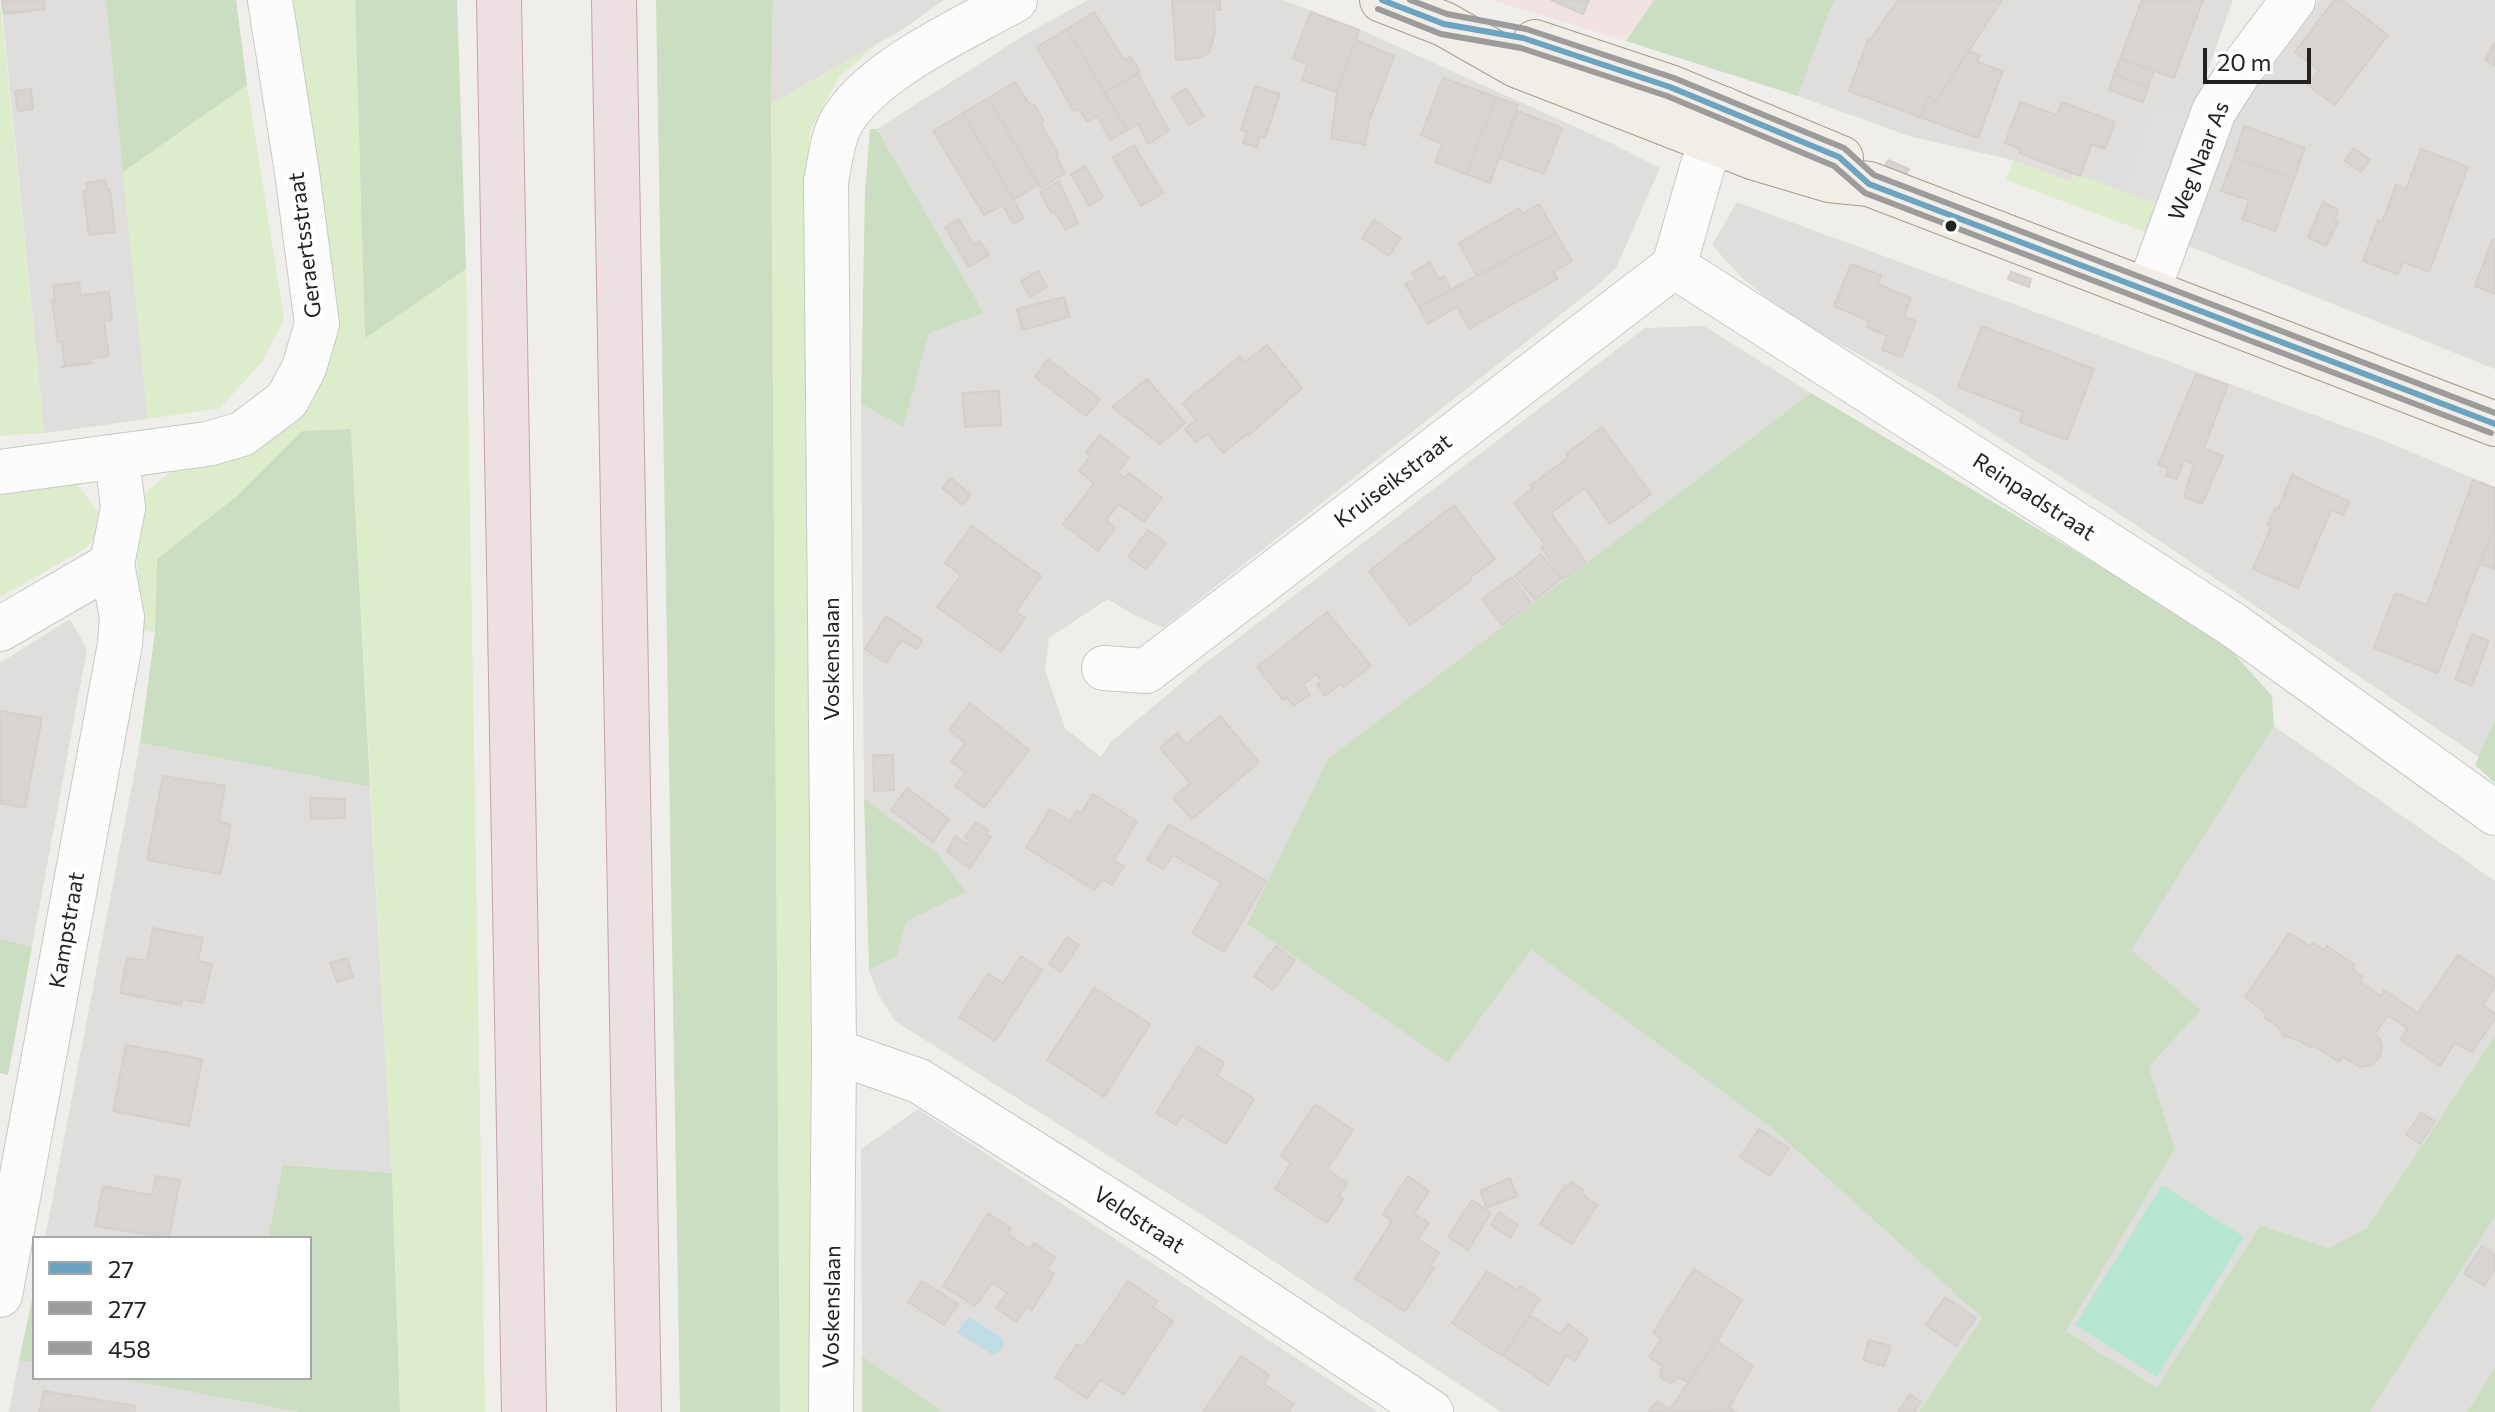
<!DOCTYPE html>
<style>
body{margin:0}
#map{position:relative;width:2495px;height:1412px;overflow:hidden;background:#f0eeeb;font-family:Commissioner,sans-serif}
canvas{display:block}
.legend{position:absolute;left:32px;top:1236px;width:280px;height:144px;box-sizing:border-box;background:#fff;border:2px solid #a7a7a7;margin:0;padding:10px 14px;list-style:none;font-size:24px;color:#222}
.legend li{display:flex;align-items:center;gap:16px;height:40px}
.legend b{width:40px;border:2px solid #a7a7a7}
.scale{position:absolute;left:2203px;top:48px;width:108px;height:36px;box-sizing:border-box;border:4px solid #222;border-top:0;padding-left:10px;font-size:24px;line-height:28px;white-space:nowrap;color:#222;-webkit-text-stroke:6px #fff;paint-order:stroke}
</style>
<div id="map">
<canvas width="2495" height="1412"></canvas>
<ul class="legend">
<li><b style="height:10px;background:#6ba4c0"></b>27</li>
<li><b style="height:10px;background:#9c9c9c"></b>277</li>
<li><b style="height:10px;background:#9c9c9c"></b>458</li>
</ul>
<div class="scale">20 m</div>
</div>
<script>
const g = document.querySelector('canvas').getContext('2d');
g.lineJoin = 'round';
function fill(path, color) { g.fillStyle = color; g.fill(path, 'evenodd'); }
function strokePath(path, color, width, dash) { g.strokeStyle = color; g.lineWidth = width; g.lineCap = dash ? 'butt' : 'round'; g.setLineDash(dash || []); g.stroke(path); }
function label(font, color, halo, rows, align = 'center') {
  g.font = font + ' Commissioner,sans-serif'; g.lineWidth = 8; g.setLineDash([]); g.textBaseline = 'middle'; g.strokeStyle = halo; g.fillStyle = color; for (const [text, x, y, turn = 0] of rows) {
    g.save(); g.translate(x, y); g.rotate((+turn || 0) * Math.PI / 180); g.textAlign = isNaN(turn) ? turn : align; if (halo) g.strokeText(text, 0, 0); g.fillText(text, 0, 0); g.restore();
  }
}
const residential = new Path2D(`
 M1 0H106L148 419 44 433Z
 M773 0H944L900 31 771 104Z
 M1088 0H1283L1359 29 1613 144 1660 168 1616 268 1592 290 1163 628 1134 615 1108 599 1049 638 1045 670 1065 728 1101 757 1111 742 1204 664 1645 328 1704 326 1811 393 1597 556 1277 866 1247 924 1448 1063 1531 950 1774 1130 1982 1318 1919 1412H1501L1243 1241 895 1021 878 994 869 971 897 956 906 922 936 852 864 798 861 404 903 426 929 333 984 313 877 129 1028 33Z
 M1836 0H2233L2190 120 2157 109 2129 194 2074 174 2071 182 2012 160 1909 136 1798 96 1830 9Z
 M2318 0H2495V369L2188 246 2237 105Z
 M1737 202 2382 440 2495 487V719L2480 758 2127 519 1926 391 1790 317 1741 277 1712 245Z
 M70 619 87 649 32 947 0 939V663Z
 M2274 726 2495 881V1036L2367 1228 2329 1248 2260 1225 2157 1388 2066 1331 2175 1149 2149 1067 2201 1010 2130 950Z
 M140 743 370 787 392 1173 284 1165 268 1238H45Z
 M918 1109 1378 1412H943L862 1356 861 1149Z
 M2495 1217V1367L2467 1412H2370Z
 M19 1360 34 1363V1378H116L298 1412H9Z`);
const commercial = new Path2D(`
 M1491 0H1654L1626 41Z`);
const grass = new Path2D(`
 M0 0 44 433 0 436Z
 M287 0H355L365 337 466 269 485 1412H400L392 1173 351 429 302 431 237 496 157 559 155 632 143 631 134 532 146 492 177 466 306 404Z
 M876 45 839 77 809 133 811 1412H780L771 104Z
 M247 85 284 319 262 362 220 408 148 419 123 172Z
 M2013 160 2070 182 2074 173 2166 207 2156 236 2006 180Z
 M76 483 98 512 95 538 86 548 0 597V495Z`);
const forest = new Path2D(`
 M106 0H236L247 85 123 172Z
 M355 0H457L466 269 365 338Z
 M656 0H773L771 104 780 1412H680Z
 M1654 0H1836L1830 9 1798 96 1626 41Z
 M870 129H877L984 313 929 333 903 427 861 404 865 191Z
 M1811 393 2220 638 2272 696 2274 726 2131 950 2201 1010 2149 1067 2175 1149 2066 1331 2157 1388 2260 1225 2329 1248 2367 1228 2495 1036V1217L2370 1412H1919L1982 1318 1774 1130 1531 950 1448 1063 1247 924 1328 759Z
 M351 429 370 787 140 743 155 632 157 559 237 496 302 431Z
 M2495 719V783L2475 765Z
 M864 798 936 852 966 892 906 922 897 956 869 971Z
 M0 939 32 947 8 1075 0 1073Z
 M283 1165 392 1173 400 1412H298L116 1378H310V1238H268Z
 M34 1291V1363L19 1360Z
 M862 1356 943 1412H862Z
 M2495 1367V1412H2467Z`);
const pitch = new Path2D(`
 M2162 1185 2244 1237 2157 1377 2075 1325Z`);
const parking = new Path2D(`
 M2157 109 2190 120 2163 205 2129 194Z`);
const water = new Path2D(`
 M969 1317 1003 1339V1348L993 1355 957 1332Z`);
const building = new Path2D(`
 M2 0H44L45 9 4 14Z
 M1172 0H1220V10H1214L1215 33 1209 53 1198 58 1176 60Z
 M1551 0H1589L1583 14Z
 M1898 0H2002L1936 101 1928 97 1920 117 1849 91 1868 39 1870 40Z
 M2142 0H2203L2174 78 2120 59Z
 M2334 0H2342L2388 35 2335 105 2307 85 2319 70 2295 52Z
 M1094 12 1124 60 1131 57 1140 72 1104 92 1067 29Z
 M1311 12 1359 30 1337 92 1302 80 1307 64 1293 58Z
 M1067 29 1127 130 1110 140 1097 116 1087 122 1079 109 1074 112 1037 47Z
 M1356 40 1394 56 1369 122 1365 145 1331 138 1337 92Z
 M2495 42V66L2485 60Z
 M1968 51 1980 55 1977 62 2003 71 1978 138 1920 117 1928 97 1936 101Z
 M2120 59 2154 71 2148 87 2114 74Z
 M1138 74 1169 131 1148 144 1138 124 1127 130 1104 92Z
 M2114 74 2148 87 2143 102 2109 90Z
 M1443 78 1496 97 1466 174 1435 162 1442 144 1421 135Z
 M1015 82 1030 105 1034 104 1044 121 1041 124 1058 153 1056 155 1065 173 1041 188 988 98Z
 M1255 86 1280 94 1265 138 1260 136 1257 147 1243 143 1247 132 1241 130Z
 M1186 88 1204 116 1189 125 1172 98Z
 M31 89 33 109 18 111 15 91Z
 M1496 97 1518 105 1490 183 1466 174Z
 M988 98 1038 185 1014 199 963 113Z
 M2020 102 2057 115 2062 102 2115 122 2105 149 2092 144 2080 176 2019 153 2020 149 2005 143Z
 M1517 111 1562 128 1544 174 1500 158Z
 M963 113 1024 218 1013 224 1003 205 984 215 933 131Z
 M2244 126 2305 148 2294 179 2234 157Z
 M1134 145 1163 193 1141 206 1113 157Z
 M2354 148 2370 160 2361 172 2345 161Z
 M2421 149 2468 167 2429 272 2403 262 2398 274 2363 261 2378 220 2382 222 2396 185 2406 189Z
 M2234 157 2294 179 2275 231 2242 219 2249 200 2221 191Z
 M1888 160 1909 169 1905 176 1885 166Z
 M1085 166 1103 197 1089 206 1071 174Z
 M105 180 107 189H110L115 232 89 235 83 191H87L86 183Z
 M1059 181 1078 223 1066 230 1054 211 1051 213 1040 192Z
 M2323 202 2338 210 2334 220 2338 222 2326 246 2308 237Z
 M1539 204 1556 233 1477 276 1459 243 1519 208 1523 214Z
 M959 219 973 244 980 241 989 255 969 267 945 227Z
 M1374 220 1401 238 1389 256 1362 238Z
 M1556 233 1572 261 1554 272 1557 279 1469 329 1457 307 1428 324 1419 307Z
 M2492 240H2495V294L2475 286Z
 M1430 262 1438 279 1444 276 1451 290 1419 307 1405 284 1416 279 1412 273Z
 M1851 264 1881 275 1878 284 1911 298 1904 317 1916 321 1902 357 1882 350 1887 336 1867 327 1869 321 1834 306Z
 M1038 271 1047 287 1030 297 1021 281Z
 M2011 272 2031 279 2029 287 2008 279Z
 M79 282 81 295 109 292 112 320 104 321 109 356 89 359 92 363 62 367 65 365 62 342H58L52 300H55L53 286Z
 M1064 297 1070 317 1022 330 1017 309Z
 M1982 326 2094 369 2067 440 2020 422 2023 412 1958 387Z
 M1267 345 1302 388 1248 436 1247 434 1223 453 1208 434 1196 442 1185 429 1196 420 1183 403 1240 356 1245 362Z
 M1048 359 1100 399 1086 416 1035 377Z
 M2196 374 2228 385 2204 448 2223 456 2202 504 2184 497 2194 464 2184 460 2177 479 2166 476 2169 468 2158 465Z
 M1147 379 1185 423 1160 444 1112 407Z
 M999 391 1001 425 965 427 962 393Z
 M1602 427 1651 494 1610 524 1585 488 1551 513 1586 562 1563 579 1541 547 1545 545 1514 503 1533 488 1531 485 1569 457 1566 454Z
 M1100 435 1129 458 1118 473 1125 478 1129 473 1162 498 1144 522 1119 504 1106 520 1115 528 1098 551 1063 524 1094 483 1079 471 1090 456 1086 452Z
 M2292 475 2350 502 2343 515 2331 510 2298 588 2253 569 2271 527 2267 525 2276 508 2278 509Z
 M951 478 971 495 963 505 942 488Z
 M2473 480 2495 488V523L2438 673 2374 648 2395 593 2427 605Z
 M1454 505 1495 559 1470 578 1471 581 1410 625 1369 571Z
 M2495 523V569L2480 564Z
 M972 526 1041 576 1016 612 1025 618 1001 652 937 607 961 575 945 563Z
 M1148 530 1166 543 1146 569 1128 557Z
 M1541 554 1561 579 1535 600 1515 576Z
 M1512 577 1531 603 1502 625 1482 599Z
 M1327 612 1371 666 1344 687 1341 684 1325 696 1317 685 1321 681 1316 674 1303 685 1310 694 1294 706 1287 698 1283 700 1257 667Z
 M886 616 922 640 917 649 902 640 886 663 865 649Z
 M2472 634 2489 641 2472 686 2455 679Z
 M970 703 1029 750 984 808 955 786 965 773 951 761 965 743 949 730Z
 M0 711 42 718 25 808 0 803Z
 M1220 716 1259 762 1192 819 1173 798 1190 783 1160 748 1177 733 1186 744Z
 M873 755H893L894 790 874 791Z
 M163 776 225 786 219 821 231 825 221 874 147 860Z
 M907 788 949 819 933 842 891 810Z
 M1093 794 1137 821 1114 860 1124 866 1112 885 1102 879 1095 890 1026 848 1050 809 1070 821 1077 811 1081 813Z
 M310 798 345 799V818L311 819Z
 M976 822 988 830 985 834 991 837 970 868 947 852 955 836 966 844 969 840 965 837Z
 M1169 824 1266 881 1224 952 1192 933 1221 883 1173 855 1163 869 1147 860Z
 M153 928 203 938 198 961 212 964 203 1003 182 999 181 1005 120 993 127 958 147 961Z
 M2289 933 2310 946 2313 943 2324 950 2327 946 2355 965 2353 970 2363 977 2360 982 2381 996 2384 990 2418 1013 2458 955 2495 979V986L2483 1005 2495 1014V1019L2472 1052 2455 1043 2440 1066 2401 1040 2407 1028 2388 1015 2375 1034 2380 1039 2382 1048 2379 1058 2372 1065 2360 1067 2343 1057 2339 1062 2313 1045 2311 1048 2298 1040 2284 1036 2277 1026 2265 1018 2267 1014 2245 997Z
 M1067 937 1079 945 1061 972 1049 964Z
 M1276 946 1295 960 1273 990 1254 976Z
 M1021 956 1042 970 995 1041 959 1017 988 974 1003 983Z
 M347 958 353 977 337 982 330 963Z
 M1094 988 1150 1024 1104 1097 1047 1060Z
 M126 1045 202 1059 189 1126 113 1111Z
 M1198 1046 1224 1063 1217 1075 1254 1099 1226 1144 1182 1116 1176 1125 1156 1113Z
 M1315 1104 1353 1130 1327 1169 1347 1183 1339 1195 1343 1199 1327 1223 1275 1189 1291 1163 1281 1156Z
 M2421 1113 2435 1121 2420 1144 2406 1135Z
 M1759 1129 1789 1148 1770 1176 1740 1157Z
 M156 1176 180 1180 169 1238 95 1226 103 1186 152 1195Z
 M1408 1176 1429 1191 1414 1214 1429 1223 1418 1239 1439 1253 1430 1266 1434 1268 1405 1312 1355 1279 1392 1221 1383 1214Z
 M1510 1178 1517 1196 1487 1208 1480 1191Z
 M1571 1182 1584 1190 1582 1194 1597 1205 1572 1244 1540 1224 1565 1185 1567 1187Z
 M1472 1200 1491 1213 1468 1250 1448 1237Z
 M1499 1212 1518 1225 1510 1238 1491 1225Z
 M988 1213 1011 1228 1007 1234 1030 1249 1034 1243 1055 1257 1047 1270 1054 1274 1032 1310 1027 1307 1016 1322 996 1308 1007 1293 992 1283 975 1306 943 1286Z
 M2482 1246 2495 1255V1269L2484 1286 2464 1273Z
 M1694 1269 1742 1300 1717 1341 1688 1382 1679 1377 1671 1383 1660 1377 1662 1366 1649 1357 1661 1339 1653 1332Z
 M1487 1271 1517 1290 1520 1286 1540 1299 1502 1356 1452 1323Z
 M922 1281 958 1304 944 1325 908 1302Z
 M1128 1281 1157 1301 1153 1307 1173 1321 1124 1395 1100 1380 1087 1399 1055 1377 1077 1344 1083 1347Z
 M1945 1297 1976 1318 1956 1346 1926 1325Z
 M1530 1315 1560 1334 1568 1324 1588 1339 1575 1361 1566 1356 1548 1385 1503 1355Z
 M1869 1340 1891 1346 1884 1366 1863 1360Z
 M1717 1341 1753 1366 1729 1407 1736 1412 1649 1411 1657 1401 1670 1409Z
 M1241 1356 1269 1375 1264 1384 1294 1404 1288 1412H1203Z
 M44 1391 136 1406 134 1412H39Z
 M1910 1394 1921 1402 1914 1412H1898Z`);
const minor = new Path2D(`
 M1674 266 2232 624 2495 813
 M1674 266 1702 168 1724 109
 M2148 291 2214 111 2239 72 2293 0
 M0 472 207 444 242 434 287 400 304 368 317 324 297 172 270 0
 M0 629 112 564
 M1104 668 1146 671 1674 266
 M834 1051 919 1081 1165 1236 1431 1412
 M0 1295 120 644 122 617 112 564 123 508 117 457
 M831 1412 834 1051 826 181C830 163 832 137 842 121 873 69 963 29 1015 0`);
const major = new Path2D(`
 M1382 0 1444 24 1516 65 1755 158 1829 180 1869 184 2495 424
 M1535 42 1670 87 1841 158`);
const highway = new Path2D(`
 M499 0 524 1412
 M614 0 639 1412`);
const bus1 = new Path2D(`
 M1382 0 1444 24 1523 38 1670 87 1839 157 1869 184 2495 424`);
const bus2 = new Path2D(`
 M1378 9 1441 34 1521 48 1667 96 1834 166 1865 193 2491 433`);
const bus3 = new Path2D(`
 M1410 0 1447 14 1526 29 1674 78 1844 148 1874 175 2495 413`);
const markers = [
 [1951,226,7,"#222"]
];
const streetNames = [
 ["Weg Naar As",2199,161,-68],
 ["Geraertsstraat",305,245,-97],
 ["Kruiseikstraat",1393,481,-37],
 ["Reinpadstraat",2034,497,33],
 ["Voskenslaan",832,659,-90],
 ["Kampstraat",67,930,-80],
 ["Veldstraat",1139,1220,33],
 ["Voskenslaan",832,1307,-89]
];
fill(residential, '#dfdedc');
fill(commercial, '#f1e3e1');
fill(grass, '#ddeccb');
fill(forest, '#cbdec1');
fill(pitch, '#b7e6d2');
fill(parking, '#e0dfde');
fill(water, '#bfdbe3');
fill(building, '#d7d4d2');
strokePath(building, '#d3d0cc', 2);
strokePath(minor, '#c9c8c7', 46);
strokePath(major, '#a79c86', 46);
strokePath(highway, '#c5a2ac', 46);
strokePath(minor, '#fdfcfc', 44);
strokePath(major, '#f3ede7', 44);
strokePath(highway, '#ece0e2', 44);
strokePath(bus1, '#6ba4c0', 6);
strokePath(bus2, '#9c9c9c', 6);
strokePath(bus3, '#9c9c9c', 6);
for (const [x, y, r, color] of markers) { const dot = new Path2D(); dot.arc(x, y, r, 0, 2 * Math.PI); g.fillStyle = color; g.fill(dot); strokePath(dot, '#fff', 3); }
label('22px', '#222', '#fff', streetNames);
</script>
